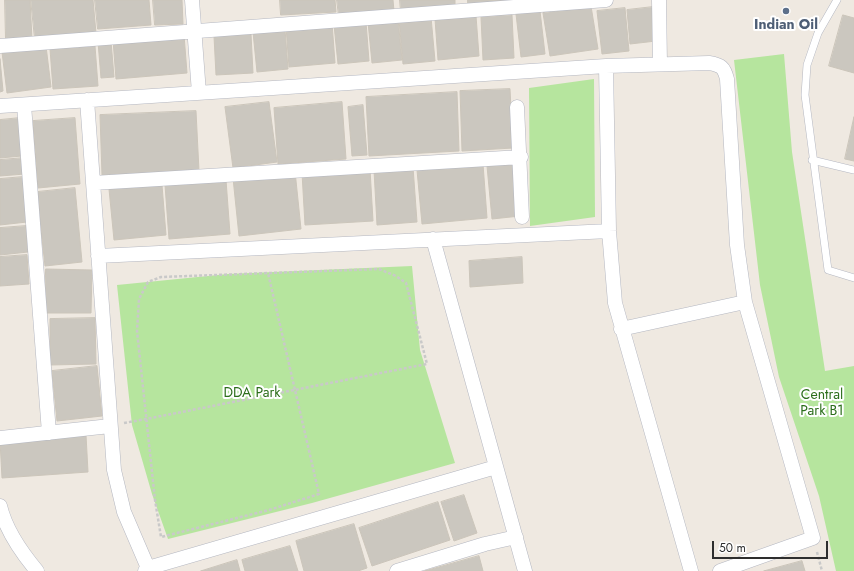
<!DOCTYPE html>
<style>
body{margin:0}
#map{position:relative;width:854px;height:571px;overflow:hidden;background:#efe9e1;font-family:Jost,sans-serif}
canvas{display:block}
.scale{position:absolute;left:712px;top:541px;width:116px;height:18px;box-sizing:border-box;border:2px solid #2e2e2e;border-top:0;padding-left:5px;font-size:12px;line-height:14px;white-space:nowrap;color:#2e2e2e;-webkit-text-stroke:3px #fff;paint-order:stroke}
</style>
<div id="map">
<canvas width="854" height="571"></canvas>
<div class="scale">50 m</div>
</div>
<script>
const g = document.querySelector('canvas').getContext('2d');
g.lineJoin = 'round';
function fill(path, color) { g.fillStyle = color; g.fill(path, 'evenodd'); }
function strokePath(path, color, width, dash) { g.strokeStyle = color; g.lineWidth = width; g.lineCap = dash ? 'butt' : 'round'; g.setLineDash(dash || []); g.stroke(path); }
function label(font, color, halo, rows, align = 'center') {
  g.font = font + ' Jost,sans-serif'; g.lineWidth = 4; g.setLineDash([]); g.textBaseline = 'middle'; g.strokeStyle = halo; g.fillStyle = color; for (const [text, x, y, turn = 0] of rows) {
    g.save(); g.translate(x, y); g.rotate((+turn || 0) * Math.PI / 180); g.textAlign = isNaN(turn) ? turn : align; if (halo) g.strokeText(text, 0, 0); g.fillText(text, 0, 0); g.restore();
  }
}
const green = new Path2D(`
 M784 54 792 152 825 371 854 366V571H836L819 496 779 377 760 285 734 60Z
 M594 79 595 217 530 226 529 88Z
 M412 266 420 350 455 463 312 503 168 539 152 494 132 425 117 285 228 274Z`);
const building = new Path2D(`
 M5 0H30L32 39 6 41Z
 M31 0H93L96 33 35 39Z
 M95 0H149L151 25 98 29Z
 M153 0H182L183 24 155 25Z
 M280 0H335L336 12 281 15Z
 M337 0H393L394 11 339 16Z
 M400 0H455V9L401 12Z
 M468 0H517L468 4Z
 M591 6 598 49 550 56 543 13Z
 M653 7 656 41 630 44 627 10Z
 M625 8 629 51 602 54 597 11Z
 M540 11 545 54 521 57 516 14Z
 M512 15 514 58 483 60 481 17Z
 M843 15 854 18V73L829 66Z
 M476 16 479 56 438 60 435 19Z
 M431 17 435 61 403 64 399 20Z
 M398 19 402 60 372 63 368 22Z
 M366 22 369 61 338 64 334 25Z
 M332 23 335 63 289 67 286 27Z
 M285 29 288 69 257 72 253 32Z
 M251 34 253 73 216 75 214 36Z
 M184 35 187 73 116 79 113 40Z
 M111 41 114 77 101 78 98 42Z
 M46 46 51 87 7 93 2 52Z
 M95 46 98 86 53 89 50 49Z
 M0 59 3 91 0 92Z
 M510 89 513 148 462 151 460 91Z
 M457 92 459 151 369 156 366 97Z
 M269 102 277 162 233 168 225 107Z
 M342 102 346 159 278 164 274 108Z
 M363 105 367 155 352 156 348 107Z
 M196 111 199 171 102 175 100 115Z
 M854 117V161L845 159Z
 M20 118 22 156 0 158V120Z
 M75 118 80 184 38 188 33 121Z
 M24 158 25 174 0 176V160Z
 M516 163 520 216 492 219 487 166Z
 M483 164 487 218 422 224 417 170Z
 M413 167 417 222 377 225 374 170Z
 M370 169 373 221 305 225 302 173Z
 M295 171 301 229 239 236 233 178Z
 M23 177 27 222 0 225V179Z
 M226 180 230 234 169 239 165 185Z
 M162 185 166 235 114 240 109 189Z
 M75 188 82 262 45 266 37 192Z
 M26 226 28 252 0 255V228Z
 M27 255 29 284 0 286V257Z
 M522 257 523 283 470 287 469 261Z
 M46 269 92 270 91 313H45Z
 M95 318 96 364 50 365V319Z
 M97 366 102 416 57 421 52 371Z
 M86 435 88 472 2 478 0 441Z
 M464 495 477 533 454 541 441 502Z
 M438 502 450 540 372 566 359 528Z
 M354 524 367 568 358 571H304L296 541Z
 M290 546 298 571H245L242 560Z
 M479 556 483 571H425Z
 M237 560 240 571H201Z
 M802 561 805 571H764Z`);
const path = new Path2D(`
 M124 423 146 419 427 364 406 283 396 276 379 269 161 277 148 282 139 299 137 331 155 500 161 537 269 510 319 494 268 273
 M817 552 822 571`);
const lane = new Path2D(`
 M837 0 818 33 807 65 805 95 828 270 854 278
 M812 160 854 170`);
const street = new Path2D(`
 M192 0 199 93
 M659 0 660 64
 M0 46 606 0
 M606 66 609 231 615 303 691 571
 M87 100 114 470 124 512 148 568
 M24 105 49 433
 M0 106 606 66 709 63C721 65 724 67 727 79L737 245 745 302 813 538 720 571
 M517 107 522 217
 M93 183 521 157
 M433 239 525 571
 M98 256 609 231
 M621 329 745 302
 M0 438 110 426
 M0 506C6 531 21 552 37 571
 M145 571 148 568 496 467
 M397 571 485 544 516 537`);
const markers = [
 [786,11,4,"#5c6f8a"]
];
const serviceNames = [
 ["Indian Oil",786,26]
];
const parkNames = [
 ["DDA Park",252,394],
 ["Central",822,396],
 ["Park B1",822,412]
];
fill(green, '#b6e59e');
fill(building, '#cbc7bf');
strokePath(building, '#cbc5ba', 1);
strokePath(lane, '#b4b7c1', 8);
strokePath(street, '#b4b7c1', 15);
strokePath(path, '#c9c9c9', 2.5, [3, 2]);
strokePath(lane, '#fff', 7);
strokePath(street, '#fff', 14);
for (const [x, y, r, color] of markers) { const dot = new Path2D(); dot.arc(x, y, r, 0, 2 * Math.PI); g.fillStyle = color; g.fill(dot); strokePath(dot, '#fff', 1.5); }
label('bold 14px', '#4e5e75', '#fff', serviceNames);
label('14px', '#2c6e1b', '#fff', parkNames);
</script>
